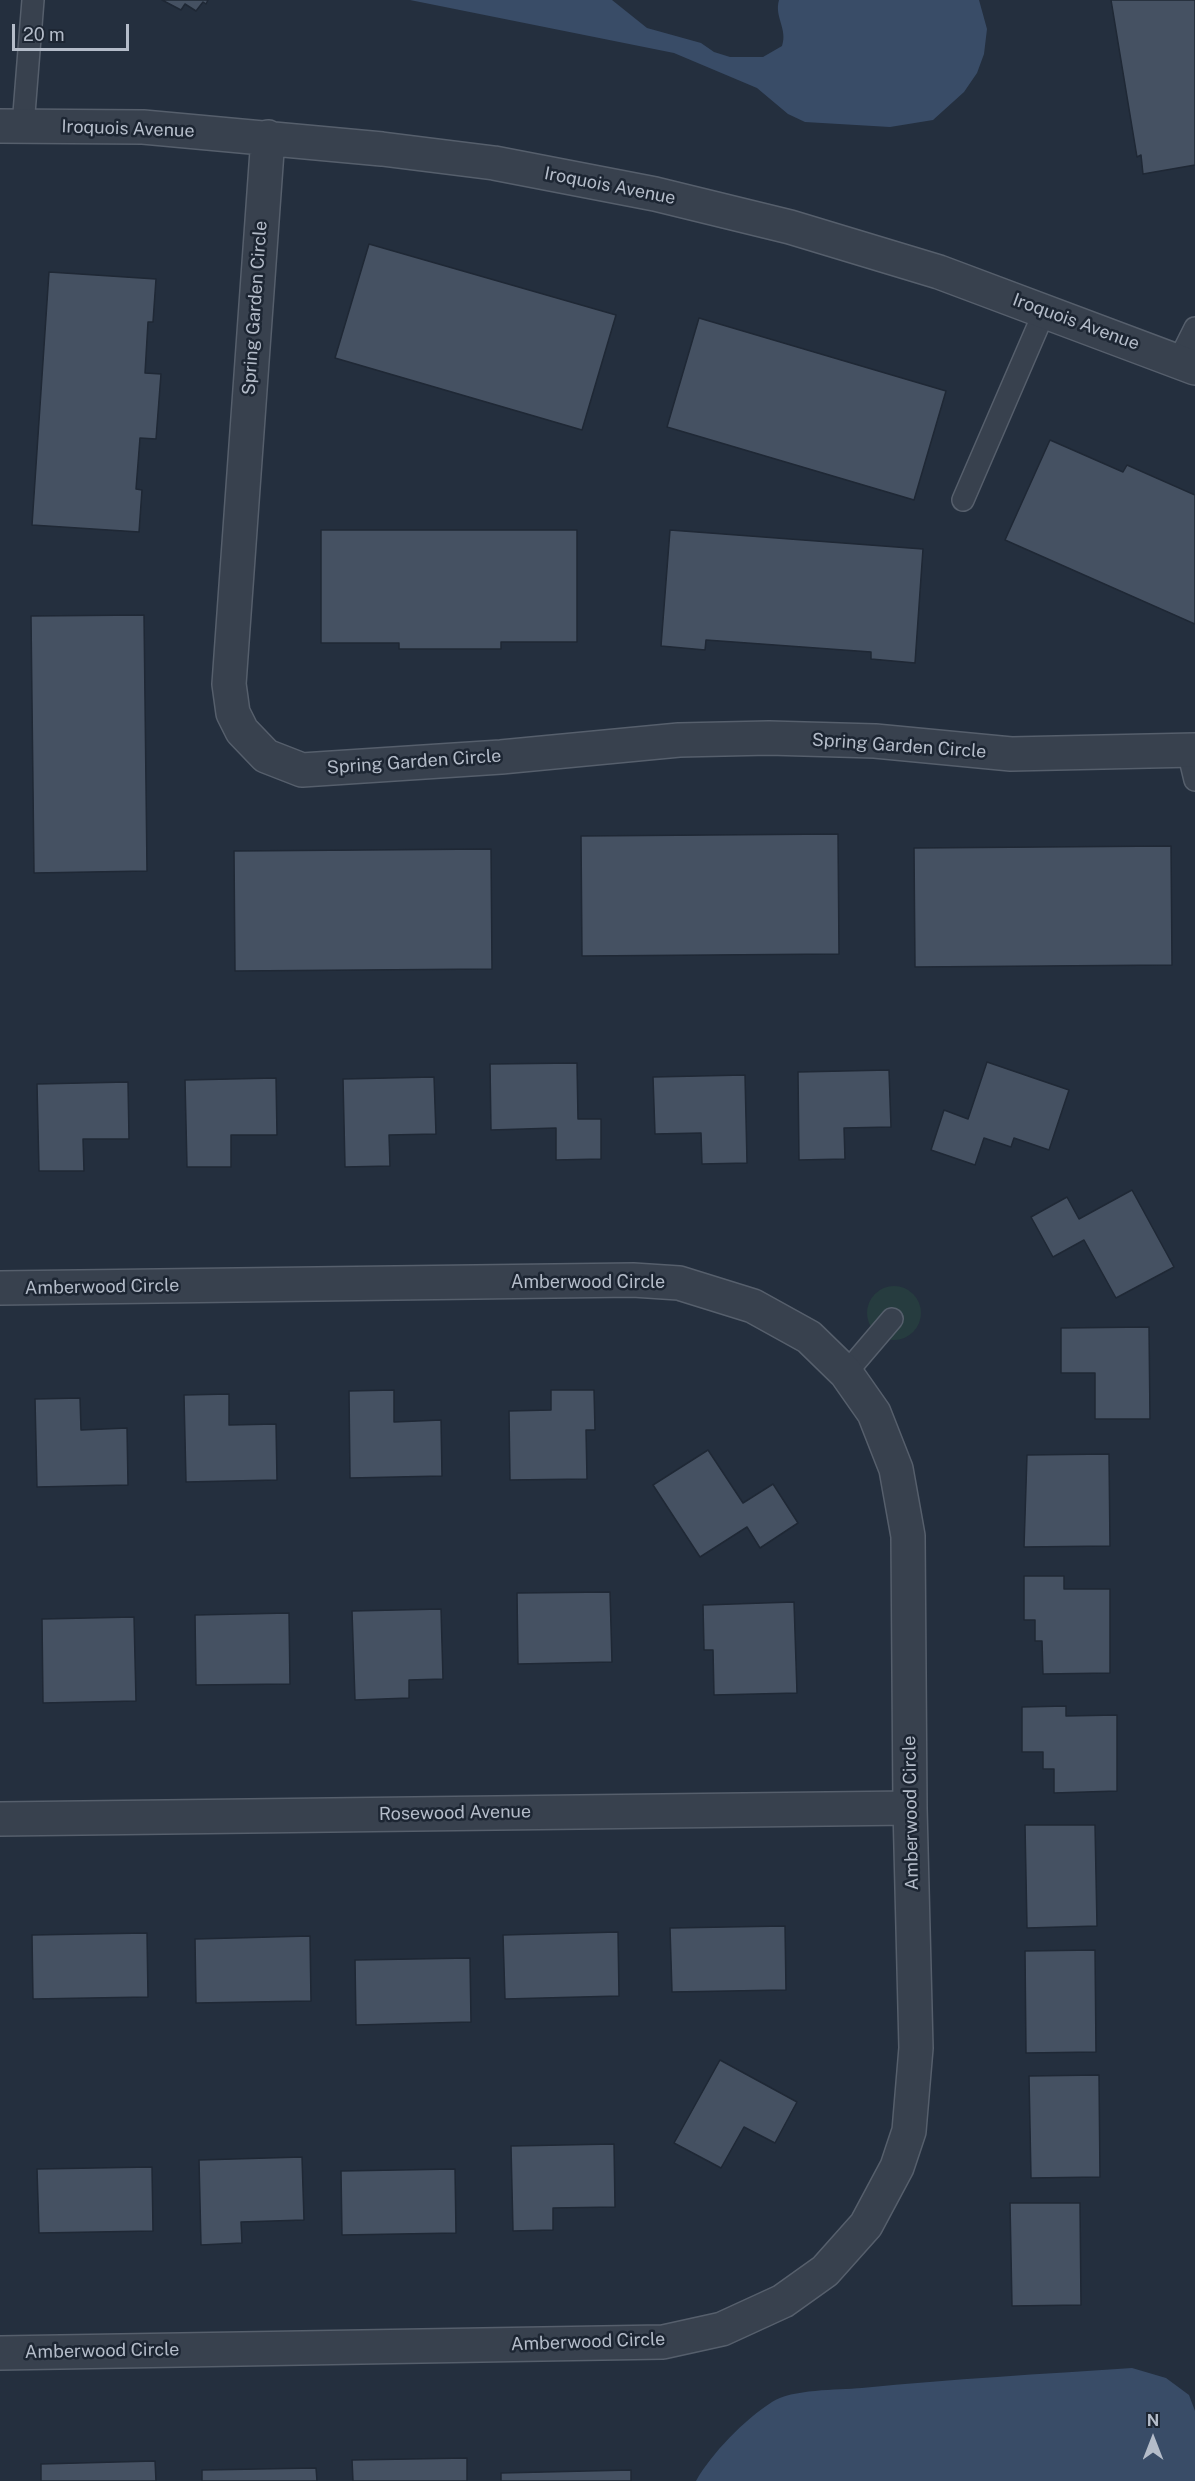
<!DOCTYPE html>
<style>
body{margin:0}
#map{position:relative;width:1195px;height:2481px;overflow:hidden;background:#242f3e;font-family:"Public Sans",sans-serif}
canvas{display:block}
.north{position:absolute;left:1123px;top:2409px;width:60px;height:60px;-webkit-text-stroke:4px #1d2633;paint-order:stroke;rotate:0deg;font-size:16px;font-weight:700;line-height:24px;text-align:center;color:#b4bcc9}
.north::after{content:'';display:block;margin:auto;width:21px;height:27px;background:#b4bcc9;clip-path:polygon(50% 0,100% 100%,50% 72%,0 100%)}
.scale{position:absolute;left:12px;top:24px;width:117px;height:27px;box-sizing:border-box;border:3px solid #b4bcc9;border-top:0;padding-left:8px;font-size:18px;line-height:21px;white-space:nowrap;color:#b4bcc9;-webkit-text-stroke:4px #1d2633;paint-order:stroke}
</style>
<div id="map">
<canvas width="1195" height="2481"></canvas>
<div class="north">N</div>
<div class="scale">20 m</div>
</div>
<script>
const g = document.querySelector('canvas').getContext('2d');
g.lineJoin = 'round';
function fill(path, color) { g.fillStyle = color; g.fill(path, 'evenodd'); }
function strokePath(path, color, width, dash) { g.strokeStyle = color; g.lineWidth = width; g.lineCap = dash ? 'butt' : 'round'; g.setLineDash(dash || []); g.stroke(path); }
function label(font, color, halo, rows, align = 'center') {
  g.font = font + ' "Public Sans",sans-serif'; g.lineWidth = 5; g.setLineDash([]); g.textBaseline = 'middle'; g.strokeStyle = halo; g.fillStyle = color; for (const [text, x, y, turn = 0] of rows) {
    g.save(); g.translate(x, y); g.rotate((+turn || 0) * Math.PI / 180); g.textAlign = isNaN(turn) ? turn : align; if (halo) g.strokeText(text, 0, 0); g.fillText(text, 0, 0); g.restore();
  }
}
const green = new Path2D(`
 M867 1313a27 27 0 1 1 54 0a27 27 0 1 1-54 0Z`);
const water = new Path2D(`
 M410 0H612L647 28 701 43 714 52 730 57H763L782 46C788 29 774 17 779 0H979L987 29 984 54 977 73 964 92 933 120 890 127 805 122 788 114 757 88 674 53Z
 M1132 2368 1166 2378 1189 2395 1195 2411V2481H696C711 2454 745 2419 772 2402 792 2389 837 2390 862 2388 952 2379 1042 2374 1132 2368Z`);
const building = new Path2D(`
 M162 0H208L206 4 203 2 196 11 185 4 181 10Z
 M1111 0H1195V165L1143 174 1141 155 1137 157Z
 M369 244 616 315 582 430 335 358Z
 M49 272 156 279 153 322H148L145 373 161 374 156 439 140 438 136 489 142 490 139 532 32 525Z
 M699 318 946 391 914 500 667 427Z
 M1050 440 1123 472 1127 465 1195 495V624L1005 540Z
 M321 530H577V642H501V649H399V643H321Z
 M670 530 923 549 915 663 871 659V652L706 640 705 650 661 646Z
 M144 615 147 871 34 873 31 616Z
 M838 834 839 954 582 956 581 836Z
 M1171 846 1172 965 915 967 914 848Z
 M491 849 492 969 235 971 234 851Z
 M987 1062 1069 1090 1049 1150 1014 1138 1011 1147 984 1138 975 1165 931 1150 944 1110 968 1119Z
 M577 1063 578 1119H601V1159L556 1160V1128L491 1130 490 1064Z
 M889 1070 891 1127 844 1128 845 1159 799 1160 798 1072Z
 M745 1075 747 1163 702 1164 701 1133 655 1134 653 1077Z
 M434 1077 436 1134 389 1135 390 1166 345 1167 343 1079Z
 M276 1078 277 1135H231V1167H187L185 1080Z
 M128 1082 129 1139H83L84 1171H39L37 1084Z
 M1132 1190 1174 1267 1116 1298 1084 1240 1053 1257 1031 1217 1067 1197 1079 1219Z
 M1149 1327 1150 1419H1095V1373H1061V1328Z
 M394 1390V1422L441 1420 442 1476 350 1478 349 1391Z
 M551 1390H594L595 1430H586L587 1479 510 1480 509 1411 551 1410Z
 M229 1394V1425L276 1424 277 1480 186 1482 184 1395Z
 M80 1398 81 1430 127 1428 128 1485 37 1487 35 1399Z
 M708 1450 743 1503 773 1484 798 1523 760 1548 747 1527 700 1557 653 1485Z
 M1109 1454 1110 1546 1024 1547 1027 1455Z
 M1024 1576H1064V1589H1110V1673L1043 1674 1042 1641H1035V1620H1024Z
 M610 1592 612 1662 518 1664 517 1593Z
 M794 1602 797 1693 714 1695 713 1650H704L703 1605Z
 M441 1609 443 1679 409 1680V1698L355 1700 352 1611Z
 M289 1613 290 1684 196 1685 195 1615Z
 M134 1617 136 1701 43 1703 42 1619Z
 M1066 1706V1716L1117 1715V1791L1054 1793V1769H1043V1752H1022V1707Z
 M1025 1825H1095L1097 1926 1027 1928Z
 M785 1926 786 1990 672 1992 670 1928Z
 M618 1932 619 1996 505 1999 503 1935Z
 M147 1933 148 1997 33 1999 32 1935Z
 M310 1936 311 2001 196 2003 195 1939Z
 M1095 1950 1096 2052 1026 2053 1025 1951Z
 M470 1958 471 2022 356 2025 355 1960Z
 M720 2060 797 2102 775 2143 744 2127 721 2168 674 2143Z
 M1099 2075 1100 2177 1031 2178 1029 2076Z
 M614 2144 615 2207 553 2208V2230L513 2231 511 2146Z
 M302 2157 304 2220 241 2222 242 2243 201 2245 199 2160Z
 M152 2167 153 2231 39 2233 37 2169Z
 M455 2169 456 2233 342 2235 341 2171Z
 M1010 2203H1080L1081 2305 1012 2306Z
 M467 2458V2481H353L352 2460Z
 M155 2461 156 2481H41V2464Z
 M316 2468 317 2481H202V2470Z
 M631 2470V2481H501V2473Z`);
const lane = new Path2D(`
 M23 126 33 0
 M1179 360 1195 328
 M963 500 1045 310
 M1188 751 1195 780
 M846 1373 892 1319`);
const street = new Path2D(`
 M0 126 143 127 382 149 494 163 655 194 790 227 939 272 1195 368
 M268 137 229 684 233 713 242 731 266 756 302 770 501 757 679 740 769 738 875 741 1011 754 1195 750
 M0 1288 633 1280 679 1283 753 1306 809 1337 846 1373 874 1413 896 1469 908 1536 910 1808 916 2048 909 2131 897 2167 866 2225 825 2271 783 2301 722 2329 663 2342 0 2353
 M0 1819 910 1808`);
const streetNames = [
 ["Iroquois Avenue",128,129,2],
 ["Iroquois Avenue",610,186,11],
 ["Spring Garden Circle",255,308,-86],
 ["Iroquois Avenue",1076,322,20],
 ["Spring Garden Circle",899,746,4],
 ["Spring Garden Circle",414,762,-4],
 ["Amberwood Circle",588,1282],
 ["Amberwood Circle",102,1287,-1],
 ["Rosewood Avenue",455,1813,-1],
 ["Amberwood Circle",911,1813,-91],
 ["Amberwood Circle",588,2342,-2],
 ["Amberwood Circle",102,2351,-1]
];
fill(green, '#263c3f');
fill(water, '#394c67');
fill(building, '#455162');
strokePath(building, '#1f2835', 1.5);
strokePath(lane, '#565f6c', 24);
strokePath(street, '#565f6c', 36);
strokePath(lane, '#38414e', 21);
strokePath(street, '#38414e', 33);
label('18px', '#b4bcc9', '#1d2633', streetNames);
</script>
